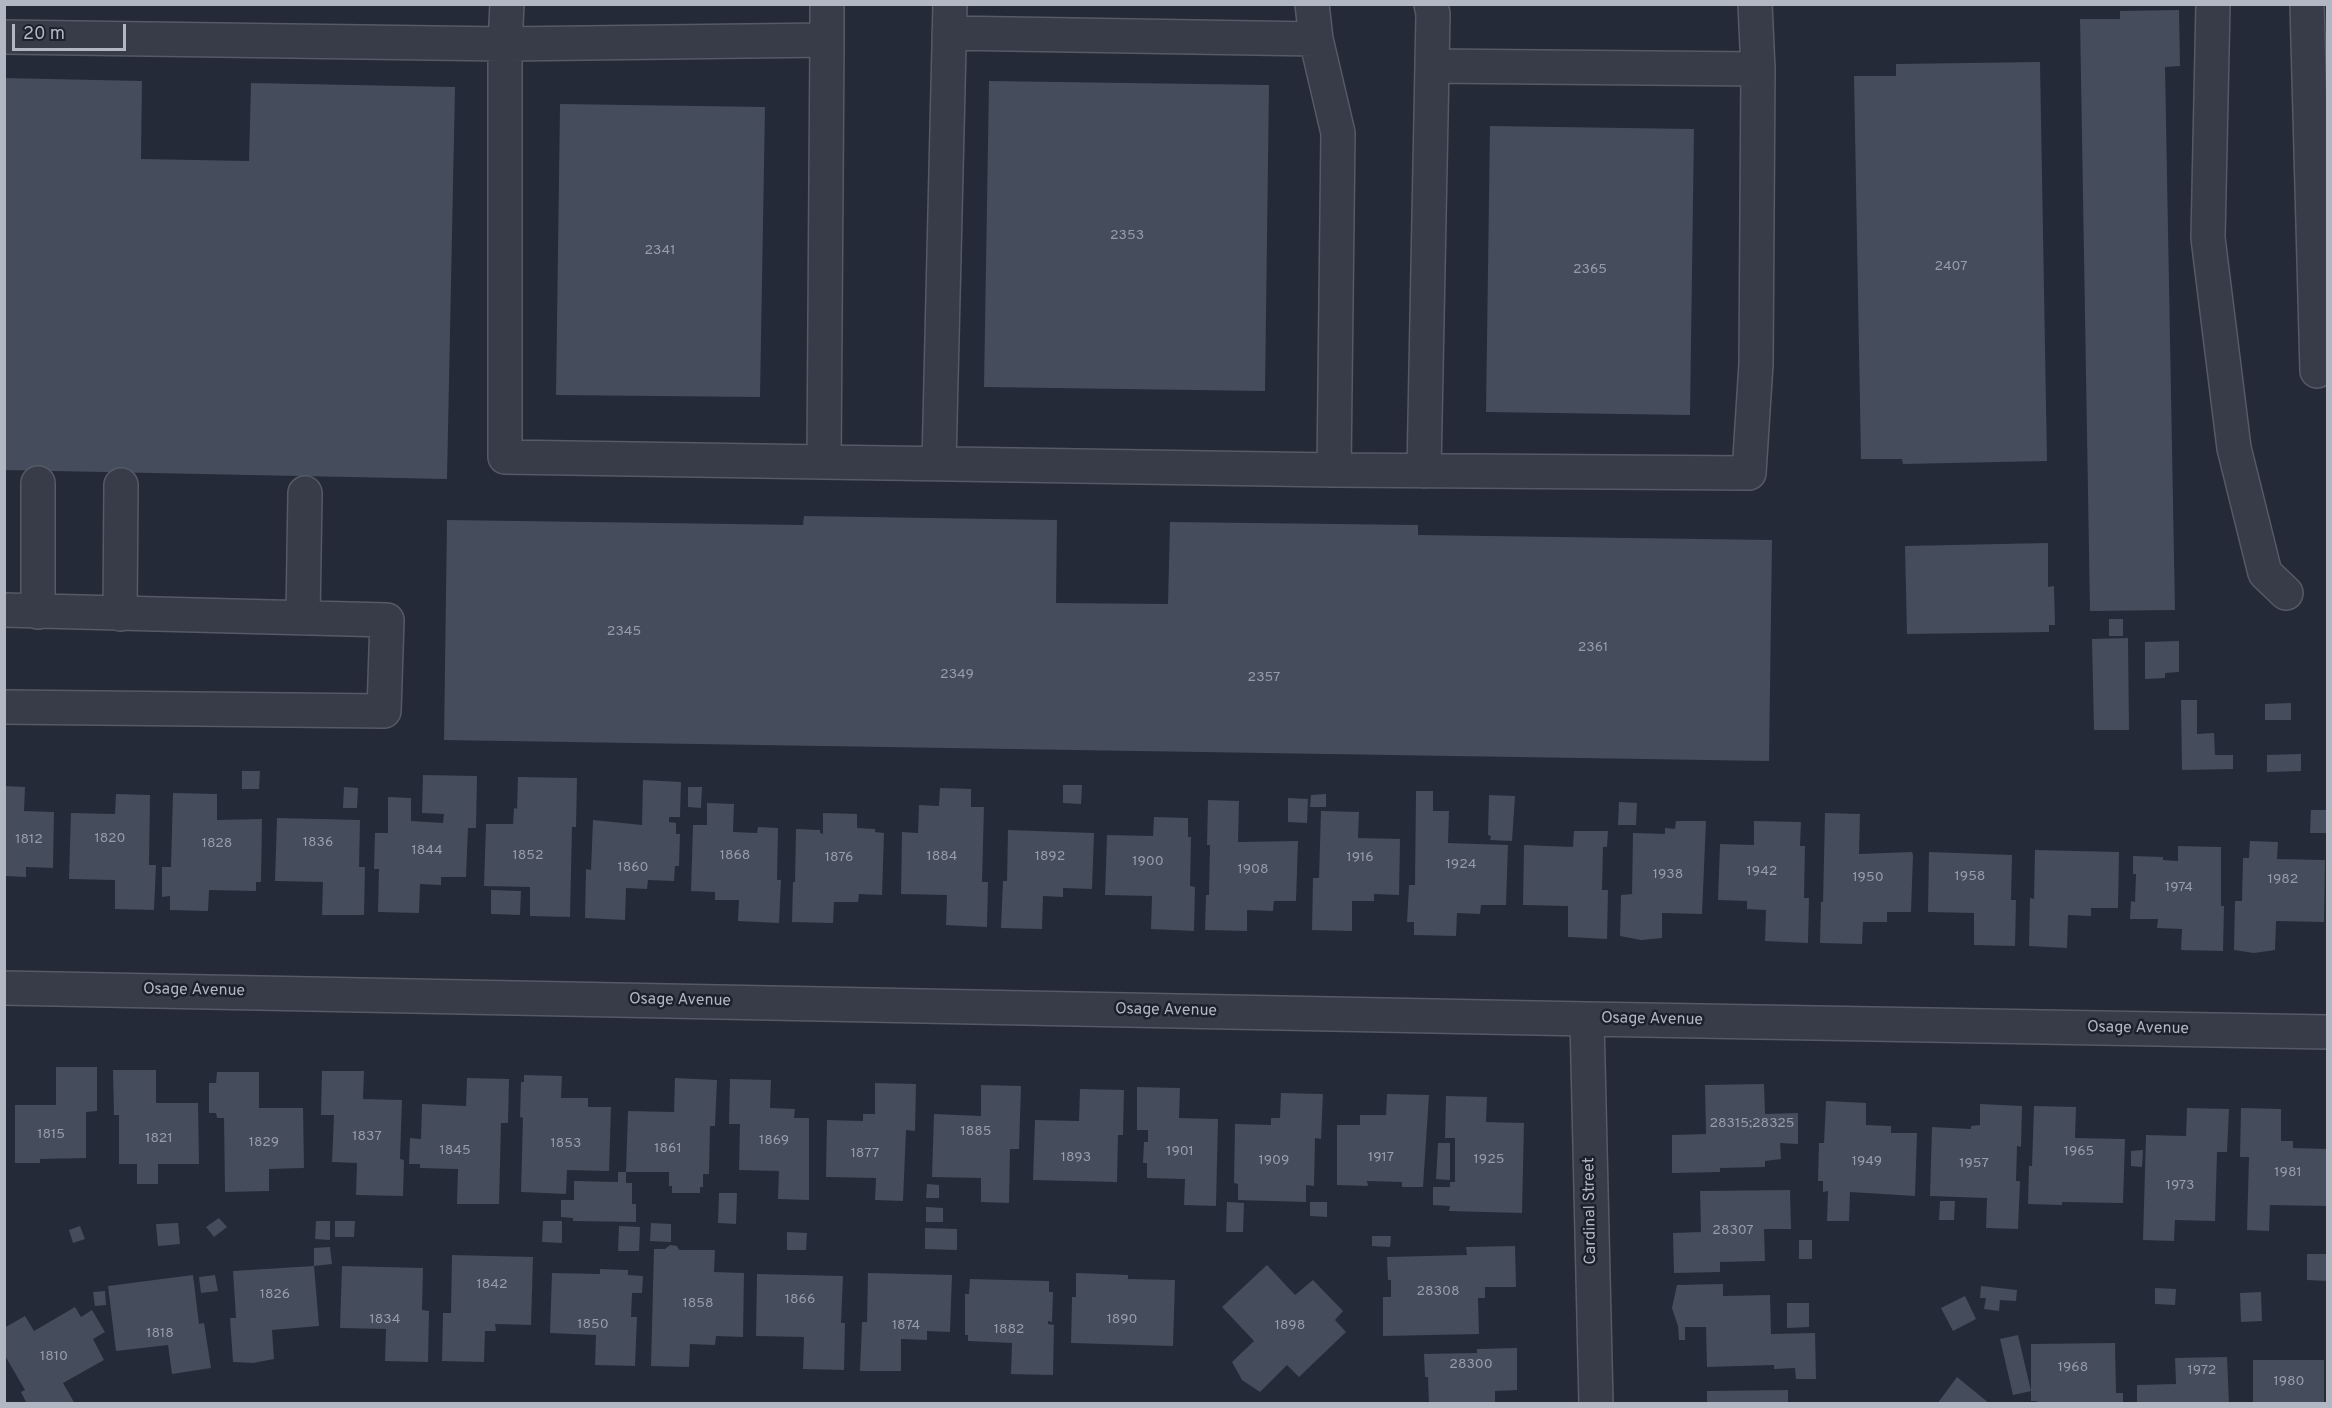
<!DOCTYPE html>
<style>
body{margin:0}
#map{position:relative;width:2332px;height:1408px;overflow:hidden;background:#242a37;font-family:Overpass,sans-serif}
canvas{display:block}
.frame{position:absolute;inset:0;border:6px solid #b2b7c4;pointer-events:none}
.scale{position:absolute;left:12px;top:24px;width:114px;height:27px;box-sizing:border-box;border:3px solid #b2b7c4;border-top:0;padding-left:8px;font-size:18px;line-height:21px;white-space:nowrap;color:#b2b7c4;-webkit-text-stroke:4px #1d212d;paint-order:stroke}
</style>
<div id="map">
<canvas width="2332" height="1408"></canvas>
<div class="frame"></div>
<div class="scale">20 m</div>
</div>
<script>
const g = document.querySelector('canvas').getContext('2d');
g.lineJoin = 'round';
function fill(path, color) { g.fillStyle = color; g.fill(path, 'evenodd'); }
function strokePath(path, color, width, dash) { g.strokeStyle = color; g.lineWidth = width; g.lineCap = dash ? 'butt' : 'round'; g.setLineDash(dash || []); g.stroke(path); }
function label(font, color, halo, rows, align = 'center') {
  g.font = font + ' Overpass,sans-serif'; g.lineWidth = 5; g.setLineDash([]); g.textBaseline = 'middle'; g.strokeStyle = halo; g.fillStyle = color; for (const [text, x, y, turn = 0] of rows) {
    g.save(); g.translate(x, y); g.rotate((+turn || 0) * Math.PI / 180); g.textAlign = isNaN(turn) ? turn : align; if (halo) g.strokeText(text, 0, 0); g.fillText(text, 0, 0); g.restore();
  }
}
const building = new Path2D(`
 M2179 10 2180 66 2165 67 2175 610 2090 611 2080 19H2120V11Z
 M2040 62 2047 461 1903 464 1902 459H1861L1854 76H1896V64Z
 M4 78 142 81 141 159 249 161 251 83 455 87 447 479 4 470Z
 M989 81 1269 85 1265 391 984 387Z
 M560 104 765 107 760 397 556 395Z
 M1490 126 1694 129 1690 415 1486 412Z
 M804 516 1057 520 1056 603 1168 604 1170 522 1418 525V535L1772 540 1769 761 444 740 447 520 803 525Z
 M2048 543V587L2054 586 2055 625H2049V632L1907 634 1905 546Z
 M2109 619H2123V636H2109Z
 M2128 638 2129 730H2094L2092 639Z
 M2179 641V672L2165 673V678L2145 679V642Z
 M2181 700H2197V734L2214 733 2215 755H2233V769L2182 770Z
 M2291 703V720H2265V704Z
 M2301 754V771L2267 772V755Z
 M242 771H260L259 789H242Z
 M423 775 477 776 476 828H468L466 877H441V885L420 884 419 913 378 912 379 869H374L375 833H388V797L411 798V821L443 823 444 814 422 813Z
 M518 777 577 778 576 827H572L570 917 530 916V887L484 886 486 824H513L514 808 517 809Z
 M643 780 681 782 680 817H669V822L676 823V834H680L679 866H675L674 881 648 880 647 889 626 888 625 920 585 918 586 869 591 870 593 820 642 825Z
 M1063 785H1082L1081 804 1063 803Z
 M4 786 25 787 24 811 54 812 53 868 26 867V877L4 876Z
 M344 787 358 788 357 808H343Z
 M688 787H702L701 808 688 807Z
 M940 788 971 789V807H984L982 882H988L987 927 946 925 947 895 901 894 902 832 918 833 919 805 939 806Z
 M1416 791H1433V811H1449L1448 843 1508 845 1506 905H1481L1480 914 1457 913 1456 936 1414 935V922H1407L1409 885H1415Z
 M173 793 217 794V820L262 819 261 882H256V891L209 890 208 911 170 910V896L162 897V867H171Z
 M116 794 150 795 149 865H156L154 910 115 909V880L69 879 71 813 115 814Z
 M1326 794V807H1310L1311 795Z
 M1489 795 1515 796 1512 841 1490 840 1491 836 1488 835Z
 M1288 798 1308 799 1307 823 1288 822Z
 M1208 800 1239 801 1238 842 1298 841 1296 901H1274L1273 911 1247 910V931L1205 930 1206 895H1209L1210 845H1207Z
 M1619 802 1637 803 1636 825H1618Z
 M707 803 734 804 733 832 757 833 758 827 778 828 777 880H781L779 923 738 921 739 900H715V892L691 891 693 825H707Z
 M2311 810H2328V833H2310Z
 M1321 811 1359 812 1358 838 1400 839 1399 895 1374 894V901H1352V931L1312 930 1313 878H1319Z
 M823 813 857 814V828L875 829V832L884 833 882 895 859 894 858 902H834L833 923 792 922 793 882H795L796 829 820 830V833L823 834Z
 M1825 813 1860 814 1859 854 1912 852 1913 855 1911 912H1887V922H1863L1862 944 1820 943 1821 902H1823Z
 M1154 817 1188 818V837H1191L1190 886 1195 887 1194 931 1151 929 1152 896 1105 895 1107 835 1153 836Z
 M277 818 360 820 359 867H365L364 915H322L323 882 275 881Z
 M1676 821H1706L1702 914 1662 913V938L1641 940 1620 936 1621 895 1632 894 1633 833 1665 834V828L1675 829Z
 M1754 821 1801 822 1800 846H1805L1804 898H1809L1808 943 1765 941 1766 910 1747 909V901L1718 900 1720 844 1754 845Z
 M1008 830 1094 833 1092 889 1063 888V897L1043 896 1042 929 1001 928 1003 881H1007Z
 M1574 831H1608L1607 847H1603L1602 890H1608L1607 939 1568 937V906L1523 905 1524 845 1573 847Z
 M2250 841 2278 842 2277 859 2325 860 2324 922 2276 921 2275 950 2254 953 2234 950 2235 901H2242L2243 858H2249Z
 M2178 846 2221 847V906H2224L2223 951 2181 950 2182 929 2157 928 2158 919H2130L2131 901 2135 902 2136 874H2133V856L2163 857V860L2178 861Z
 M2035 850 2119 852 2118 908H2091V916L2068 915 2067 948 2029 946 2030 898 2034 899Z
 M1929 852 2012 855 2011 900H2016L2015 946 1974 945V913L1928 912Z
 M491 890 521 891 520 915 491 914Z
 M56 1067H97V1111L86 1112V1158L40 1159V1163H15V1105H56Z
 M113 1070H156V1103H198L199 1164H158V1184H137V1164H119V1115H114Z
 M322 1071H364L363 1099 402 1100 400 1159 404 1160 403 1196 356 1195 357 1163 332 1162 334 1115H321Z
 M217 1072H259V1108H303L304 1168 269 1169V1191L225 1192 224 1118H217L216 1113H209V1083H216Z
 M524 1075 562 1076 561 1098H588V1107H611L609 1171 567 1170 566 1194 521 1192 523 1118 520 1117 521 1082H524Z
 M467 1078 509 1079 508 1123H501L499 1204H457L458 1169 420 1168V1164H409L410 1138 421 1139 422 1104 466 1106Z
 M675 1078 717 1080 715 1126H710L709 1174H703V1187H700V1193H672V1186H669V1172H626L628 1111 674 1112Z
 M730 1079 771 1080 770 1108 795 1109 794 1118H809V1200L778 1199 779 1171 739 1170 740 1124H729Z
 M875 1083 916 1084 915 1131 906 1130 903 1201 875 1200 876 1178 826 1177 827 1120 863 1121V1114H875Z
 M1764 1084 1765 1114 1798 1113V1144L1780 1143 1781 1159 1765 1161V1167L1720 1168V1172L1672 1173V1135L1706 1134 1705 1085Z
 M981 1085 1021 1086 1019 1149H1010L1009 1203 981 1202V1178L932 1177 934 1114 981 1116Z
 M1137 1087 1180 1088 1179 1118 1218 1119 1216 1206 1184 1205 1185 1179 1147 1178V1163H1143L1144 1142H1148V1130H1137Z
 M1080 1089 1124 1090 1123 1135H1118L1117 1182 1033 1180 1035 1120 1079 1121Z
 M1281 1093 1323 1094 1321 1139 1315 1138 1314 1186 1306 1185V1202L1238 1200V1184L1234 1183 1235 1124 1271 1125V1118H1280Z
 M1387 1094 1429 1095 1423 1187H1402V1182L1367 1181 1368 1186 1337 1185V1125H1360V1115H1386Z
 M1446 1096 1487 1097 1486 1122 1524 1123 1522 1213 1449 1211 1450 1206 1433 1205V1187H1450V1182H1455V1138H1445Z
 M1826 1101 1866 1103V1125L1891 1126V1133H1917L1915 1196 1850 1192 1849 1221H1827L1828 1191 1823 1192V1181H1818L1819 1143H1824Z
 M1980 1104 2022 1106 2021 1147 2017 1146 2016 1181H2020L2018 1229 1986 1228 1987 1198 1930 1196 1932 1127 1971 1129V1126L1980 1125Z
 M2034 1106 2076 1107 2075 1138 2125 1139 2123 1203 2062 1202V1205L2028 1204 2029 1166H2032Z
 M2187 1108 2229 1109 2227 1152H2217L2215 1221 2175 1220 2174 1241 2143 1240 2146 1135 2186 1136Z
 M2241 1108 2281 1109V1141H2293V1148L2328 1149 2327 1206 2270 1205 2269 1231 2247 1230 2249 1157H2240Z
 M1438 1143H1450V1180L1436 1179Z
 M2143 1150 2142 1167 2131 1166V1151Z
 M618 1172H626V1183H632V1204H636V1222L573 1221V1218L561 1217V1200H574V1181L618 1182Z
 M927 1184 939 1185V1198H926Z
 M1790 1190 1791 1229H1764L1765 1261 1720 1262V1272L1674 1273 1673 1233 1701 1232 1700 1191Z
 M719 1193H737L736 1224 718 1223Z
 M1940 1201H1955L1954 1220H1939Z
 M1227 1202 1244 1203 1243 1232H1226Z
 M1310 1202H1327V1217L1310 1216Z
 M926 1207 943 1208V1222H926Z
 M219 1218 227 1227 214 1237 206 1227Z
 M316 1221H330V1240L315 1239Z
 M335 1221H355L354 1237H335Z
 M543 1221H562V1243L542 1242Z
 M178 1223 180 1244 158 1246 156 1224Z
 M651 1223 671 1224V1242L650 1241Z
 M80 1226 85 1239 73 1243 69 1230Z
 M619 1226 640 1227 639 1251H618Z
 M925 1228 957 1229V1250L925 1249Z
 M787 1232 807 1233 806 1250H787Z
 M1372 1236H1391L1390 1247 1372 1246Z
 M1799 1240H1812V1259H1799Z
 M670 1245 677 1246 679 1250H715L714 1272 744 1273 743 1337 716 1336 715 1345 690 1344 689 1367 651 1366 654 1249H665Z
 M1515 1246 1516 1287H1485V1298H1478L1479 1334 1383 1336V1297H1391V1280H1388L1387 1257 1467 1255 1466 1247Z
 M330 1247 332 1264 314 1266V1248Z
 M2307 1254H2328V1281L2307 1280Z
 M452 1255 533 1257 531 1325 495 1324 496 1331H485L484 1362 442 1361 443 1313H451Z
 M1267 1265 1295 1295 1313 1280 1343 1311 1335 1320 1346 1332 1299 1377 1287 1365 1260 1392 1242 1380 1232 1362 1254 1341 1222 1307Z
 M314 1266 319 1326 272 1330 274 1359 253 1363 233 1362 230 1318H236L233 1271Z
 M342 1266 423 1268 422 1310 429 1311 428 1362 385 1361 386 1329 340 1328Z
 M600 1269 628 1270V1275L643 1276 642 1293H632L631 1317H637L635 1366 595 1365 596 1335 550 1333 552 1273 600 1274Z
 M868 1273 952 1275 950 1332 927 1331V1340L901 1339V1371H860L862 1322H867Z
 M1076 1273 1128 1275V1279L1175 1280 1173 1346 1071 1343 1072 1297H1076Z
 M757 1274 843 1276 841 1323H845L844 1370 803 1369 804 1337 756 1336Z
 M193 1275 199 1324 204 1323 211 1368 172 1374 168 1345 116 1351 108 1286Z
 M215 1275 218 1291 201 1293 199 1277Z
 M970 1279 1049 1281V1292H1053L1052 1322 1048 1321V1324L1054 1325 1053 1375 1011 1374 1012 1343 968 1341V1335H965V1294H969Z
 M1723 1284V1296L1770 1295 1771 1334 1815 1333 1816 1379H1796L1795 1368 1774 1369V1365L1707 1367 1706 1327H1685V1340H1679L1678 1326 1672 1308 1677 1285Z
 M1981 1286 2017 1290 2016 1301 2000 1300 1999 1311 1984 1309 1986 1298H1980Z
 M2155 1288 2176 1289 2175 1305 2155 1304Z
 M105 1291 106 1305 95 1306 93 1292Z
 M2261 1292 2262 1321 2241 1322 2240 1293Z
 M1965 1296 1976 1319 1953 1331 1941 1308Z
 M1787 1303H1809V1327L1787 1328Z
 M75 1307 81 1317 92 1310 105 1332 93 1339 104 1360 63 1383 75 1404H27L21 1392 25 1390 4 1354V1328L25 1316 34 1331Z
 M2018 1335 2031 1391 2013 1395 2000 1339Z
 M2115 1343 2116 1393H2123V1404H2037V1401H2031V1344Z
 M1517 1348V1390L1495 1391V1404H1429L1428 1377H1425L1424 1354 1477 1353V1349Z
 M2227 1357 2229 1404H2137V1385L2176 1384 2175 1358Z
 M2253 1360H2324V1404H2253Z
 M1957 1377 1990 1404H1937Z
 M1788 1390V1404H1707V1391Z`);
const minor = new Path2D(`
 M827 4V40L505 44V457L1334 470 1749 473 1756 364 1758 69
 M1312 4 1316 39
 M2213 4 2208 238 2234 448 2265 573 2286 593
 M2307 4 2317 371
 M949 33 1316 39 1338 133 1334 470
 M4 37 505 44 507 4
 M1432 66 1758 69 1755 4
 M824 461 827 40
 M939 463 950 4
 M1424 471 1433 14 1431 4
 M38 483V612
 M4 610 387 620 384 711 4 707
 M120 614 121 485
 M303 618 305 493
 M4 988 1587 1019 2328 1032
 M1587 1019 1596 1404`);
const numberNames = [
 ["2353",1127,236],
 ["2341",660,251],
 ["2407",1951,267],
 ["2365",1590,270],
 ["2345",624,632],
 ["2361",1593,648],
 ["2349",957,675],
 ["2357",1264,678],
 ["1820",110,839],
 ["1812",29,840],
 ["1836",318,843],
 ["1828",217,844],
 ["1844",427,851],
 ["1852",528,856],
 ["1868",735,856],
 ["1884",942,857],
 ["1892",1050,857],
 ["1876",839,858],
 ["1916",1360,858],
 ["1900",1148,862],
 ["1924",1461,865],
 ["1860",633,868],
 ["1908",1253,870],
 ["1942",1762,872],
 ["1938",1668,875],
 ["1958",1970,877],
 ["1950",1868,878],
 ["1982",2283,880],
 ["1974",2179,888],
 ["28315;28325",1752,1124],
 ["1885",976,1132],
 ["1815",51,1135],
 ["1837",367,1137],
 ["1821",159,1139],
 ["1869",774,1141],
 ["1829",264,1143],
 ["1853",566,1144],
 ["1861",668,1149],
 ["1845",455,1151],
 ["1901",1180,1152],
 ["1965",2079,1152],
 ["1877",865,1154],
 ["1893",1076,1158],
 ["1917",1381,1158],
 ["1925",1489,1160],
 ["1909",1274,1161],
 ["1949",1867,1162],
 ["1957",1974,1164],
 ["1981",2288,1173],
 ["1973",2180,1186],
 ["28307",1733,1231],
 ["1842",492,1285],
 ["28308",1438,1292],
 ["1826",275,1295],
 ["1866",800,1300],
 ["1858",698,1304],
 ["1834",385,1320],
 ["1890",1122,1320],
 ["1850",593,1325],
 ["1874",906,1326],
 ["1898",1290,1326],
 ["1882",1009,1330],
 ["1818",160,1334],
 ["1810",54,1357],
 ["28300",1471,1365],
 ["1968",2073,1368],
 ["1972",2202,1371],
 ["1980",2289,1382]
];
const streetNames = [
 ["Osage Avenue",194,991,1],
 ["Osage Avenue",680,1001,1],
 ["Osage Avenue",1166,1011,1],
 ["Osage Avenue",1652,1020,1],
 ["Osage Avenue",2138,1029,1],
 ["Cardinal Street",1591,1211,-91]
];
fill(building, '#454c5c');
strokePath(minor, '#555a66', 36);
strokePath(minor, '#373c48', 33);
label('14px', '#979caa', null, numberNames);
label('16px', '#b2b7c4', '#1d212d', streetNames);
</script>
